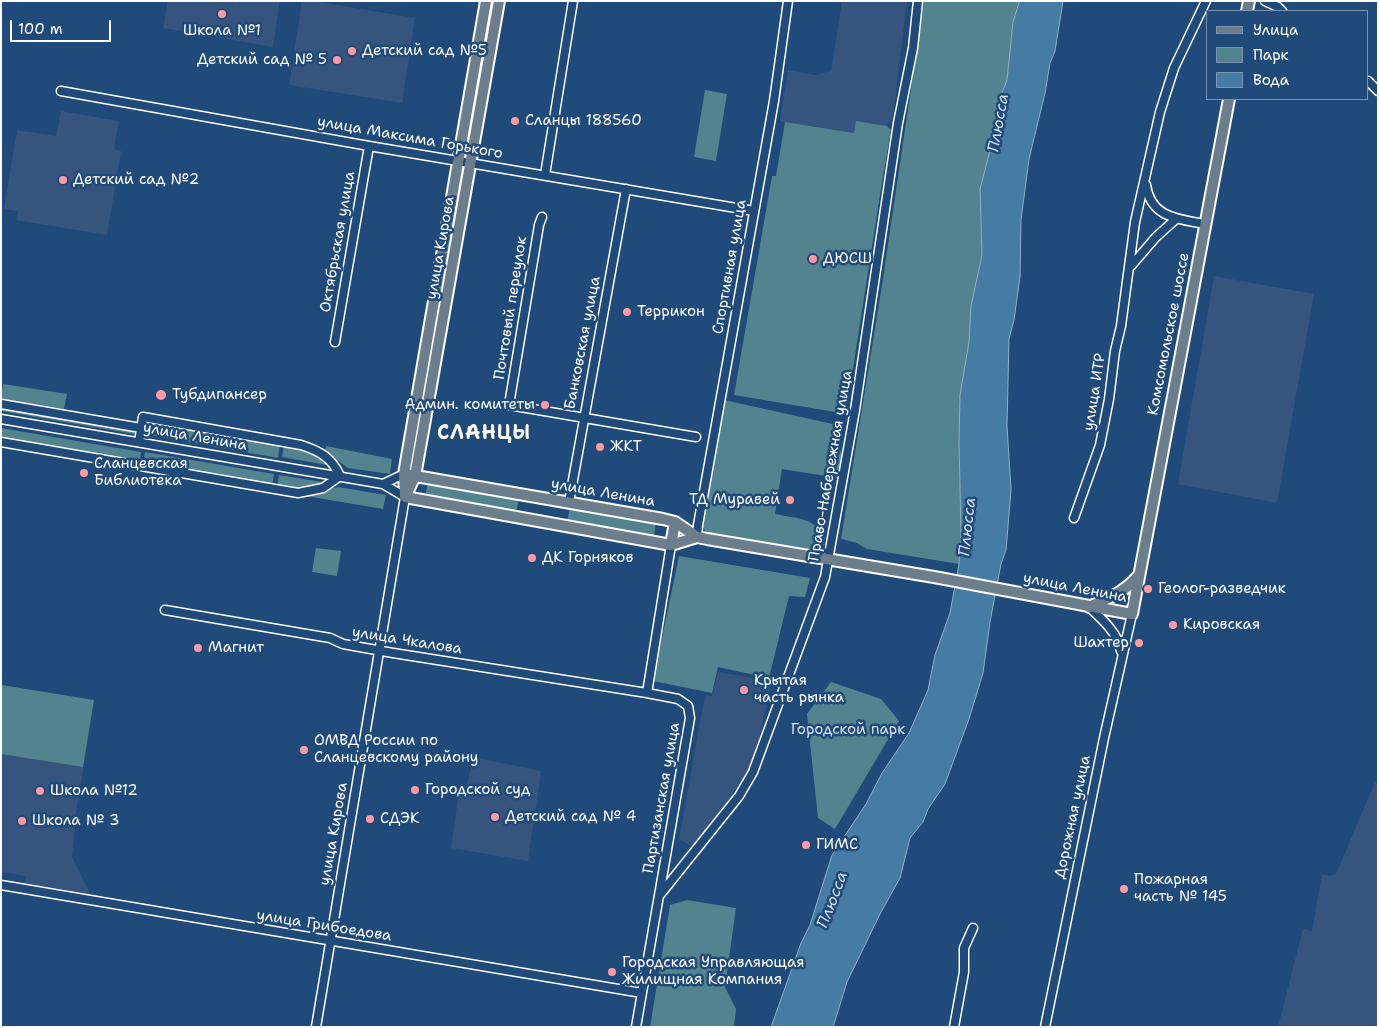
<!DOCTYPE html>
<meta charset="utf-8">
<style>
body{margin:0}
#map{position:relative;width:1379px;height:1028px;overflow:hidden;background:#1f4a7a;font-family:"Shantell Sans",sans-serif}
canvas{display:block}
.frame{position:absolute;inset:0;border:2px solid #fff;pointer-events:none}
.legend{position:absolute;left:1206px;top:10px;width:162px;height:90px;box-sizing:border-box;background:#1f4a7a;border:1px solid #7992af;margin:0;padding:6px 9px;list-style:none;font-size:15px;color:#fff}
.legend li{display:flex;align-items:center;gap:10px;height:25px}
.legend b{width:25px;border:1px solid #7992af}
.scale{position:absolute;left:10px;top:20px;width:101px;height:22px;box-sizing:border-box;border:2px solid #fff;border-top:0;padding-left:6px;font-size:15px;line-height:18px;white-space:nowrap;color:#fff;-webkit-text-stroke:4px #1f4a7a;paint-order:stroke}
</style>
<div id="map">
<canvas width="1379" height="1028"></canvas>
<div class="frame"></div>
<ul class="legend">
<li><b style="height:6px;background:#6c7d8b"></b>Улица</li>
<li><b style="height:14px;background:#53838e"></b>Парк</li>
<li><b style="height:14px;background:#467ba3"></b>Вода</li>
</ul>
<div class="scale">100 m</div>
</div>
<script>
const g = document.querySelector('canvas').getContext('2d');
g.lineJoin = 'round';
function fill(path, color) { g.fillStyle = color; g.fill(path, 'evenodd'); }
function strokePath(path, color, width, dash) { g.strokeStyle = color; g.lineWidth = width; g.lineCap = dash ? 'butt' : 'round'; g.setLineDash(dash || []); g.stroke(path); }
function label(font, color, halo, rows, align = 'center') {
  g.font = font + ' "Shantell Sans",sans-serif'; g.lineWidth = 5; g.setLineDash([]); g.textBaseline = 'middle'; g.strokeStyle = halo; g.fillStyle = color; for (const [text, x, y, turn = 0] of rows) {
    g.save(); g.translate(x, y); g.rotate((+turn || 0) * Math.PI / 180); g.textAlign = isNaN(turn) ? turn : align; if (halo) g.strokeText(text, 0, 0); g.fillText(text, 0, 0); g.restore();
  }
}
const built = new Path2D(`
 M168 1H280L273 47 163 28Z
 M302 1H313L415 18 402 103 289 85Z
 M842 1H907L893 117 887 126 856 121 854 133 780 121 788 70 815 75 831 71Z
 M61 111 119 121 114 149 121 151 107 235 16 220 18 211 4 209 17 130 56 136Z
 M1214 276 1314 294 1277 503 1178 484Z
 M718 672 771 681 762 729 748 771 719 813 693 847 679 839 705 695 712 696Z
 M1 685 94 700 76 814 72 857 90 894 25 883 26 876 1 872Z
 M473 757 541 771 528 861 451 848 460 784 467 785Z
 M1375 782 1378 783V1027H1278L1303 929 1312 931 1322 874 1330 876 1336 874Z`);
const green = new Path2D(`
 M490 1H496L470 144 466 143Z
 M924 1H1020L1013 22 1007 80 997 105 992 143 980 190 982 255 971 306 969 342 960 421 959 443 961 532 959 564 867 549 857 543 841 539 882 285Z
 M705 90 727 94 716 161 694 157Z
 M856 121 887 126 891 130 880 195 850 388H845L841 413 734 395 772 176H776L785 122 854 133Z
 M463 171 465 173 417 442 415 443 414 442 461 172Z
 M3 384 67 394 64 409 1 399Z
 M724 400 833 424 842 456 838 478 782 469 775 514C796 519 810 516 825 535L823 548 819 552 706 534 702 524Z
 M1 407 137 430V432L134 434 1 411Z
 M151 422 280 444 278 458 148 435Z
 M1 428 141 452 140 463 1 439Z
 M284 445C299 448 317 450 327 463L326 465 282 457Z
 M326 446 392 459 390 474 348 468 325 451Z
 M145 452 274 474 272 486 143 463Z
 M279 475 322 482 320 485 300 490 277 487Z
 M428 482 519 498 516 514 425 497Z
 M338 487 386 495 383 509 306 496Z
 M570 507 656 522 654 537 567 522Z
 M316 548 341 551 337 576 312 572Z
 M679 556 810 578 805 597 789 596 769 678 718 667 712 693 653 681Z
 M831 682 881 699 899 721 835 829 818 818 807 714Z
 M1 685 94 700 83 767 1 754Z
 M687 900 736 908 725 987 736 1009 734 1027H650L670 905Z`);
const water = new Path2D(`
 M1020 1H1063L1055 51 1050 63 1045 93 1029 159 1021 220 1020 277 1014 320 1009 339 1007 426 1011 490 1006 550 1001 564 990 622 983 673 969 719 945 784 928 809 923 822 910 838 900 878 880 914 847 982 833 1027H771L801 943 810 925 832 855 866 804 882 773 909 733 928 690 935 655 950 613 959 564 961 532 959 443 960 395 969 342 971 306 982 255 980 189 992 143 997 105 1007 80 1013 22Z`);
const minor = new Path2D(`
 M1265 1 1278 7 1282 11
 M1368 81 1378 91
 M61 91 369 146 754 211
 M545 175 573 1
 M1146 185C1151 218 1178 219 1205 224
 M542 217 539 225 509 405 696 437
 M1131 266 1156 237 1176 219
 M335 342 369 146
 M1 404 141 428
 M1 419 383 484 405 497 316 1027
 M1 442 298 493 323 488 340 476
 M139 442 143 417 301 445C320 451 332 458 340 476
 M383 484 404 474
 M569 502 626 189
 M1074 518 1100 445 1109 399 1115 351 1121 326 1135 222 1160 112 1174 68 1206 1
 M697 537 698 525 774 101 788 1
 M1089 607C1102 619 1118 633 1121 651
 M165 610 330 638 343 644 393 653 647 693
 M1 885 642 993
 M659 896 739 796 753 772 825 577 855 410 898 123 913 48 918 1
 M636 1027 690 718 688 706 678 699 647 693 671 545
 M954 1027 964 972V948L973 928
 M1045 1027 1104 738 1132 614`);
const major = new Path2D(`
 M1247 11 1249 1
 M404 474 663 519 675 522 697 537 707 539 934 577 1132 614 1229 99
 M405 496 404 474 486 1
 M405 497 415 476 499 1
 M405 497 660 543 671 545 697 537
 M671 545 675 522
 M1089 607C1110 597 1124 593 1139 575`);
const markers = [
 [222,14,5,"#ff9aa2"],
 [352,51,5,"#ff9aa2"],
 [337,60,5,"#ff9aa2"],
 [515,121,5,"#ff9aa2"],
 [63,180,5,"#ff9aa2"],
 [813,259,5,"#ff9aa2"],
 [627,312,5,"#ff9aa2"],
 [161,395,6,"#ff9aa2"],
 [545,405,5,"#ff9aa2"],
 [600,447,5,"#ff9aa2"],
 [84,473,5,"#ff9aa2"],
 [790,500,5,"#ff9aa2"],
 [532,558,5,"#ff9aa2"],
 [1148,589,5,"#ff9aa2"],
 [1173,625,5,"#ff9aa2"],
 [1139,643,5,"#ff9aa2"],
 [198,648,5,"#ff9aa2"],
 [744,690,5,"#ff9aa2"],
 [304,750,5,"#ff9aa2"],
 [415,790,5,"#ff9aa2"],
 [40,791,5,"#ff9aa2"],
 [495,817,5,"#ff9aa2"],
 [370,819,5,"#ff9aa2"],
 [22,821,5,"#ff9aa2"],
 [806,845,5,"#ff9aa2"],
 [1124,889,5,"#ff9aa2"],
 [612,972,5,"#ff9aa2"]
];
const poiNames = [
 ["Школа №1",222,31,"center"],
 ["Детский сад №5",362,51],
 ["Детский сад № 5",327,60,"right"],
 ["Сланцы 188560",525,121],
 ["Детский сад №2",73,180],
 ["ДЮСШ",823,259],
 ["Террикон",637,312],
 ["Тубдипансер",172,395],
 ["Админ. комитеты",535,405,"right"],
 ["ЖКТ",610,447],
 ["Сланцевская",94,464],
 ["Библиотека",94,481],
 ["ТД Муравей",780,500,"right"],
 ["ДК Горняков",542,558],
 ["Геолог-разведчик",1158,589],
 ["Кировская",1183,625],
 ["Шахтер",1129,643,"right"],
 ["Магнит",208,648],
 ["Крытая",754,681],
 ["часть рынка",754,698],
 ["ОМВД России по",314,741],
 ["Сланцевскому району",314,758],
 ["Городской суд",425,790],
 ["Школа №12",50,791],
 ["Детский сад № 4",505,817],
 ["СДЭК",380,819],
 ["Школа № 3",32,821],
 ["ГИМС",816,845],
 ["Пожарная",1134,880],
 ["часть № 145",1134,897],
 ["Городская Управляющая",622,963],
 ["Жилищная Компания",622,980]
];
const streetNames = [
 ["улица Максима Горького",410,138,10],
 ["Октябрьская улица",338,242,-80],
 ["улица Кирова",441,248,-80],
 ["Спортивная улица",730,267,-80],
 ["Почтовый переулок",511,308,-81],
 ["Комсомольское шоссе",1169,334,-79],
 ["Банковская улица",583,343,-79],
 ["улица ИТР",1095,392,-81],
 ["улица Ленина",195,437,10],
 ["Право-Набережная улица",831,466,-80],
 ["улица Ленина",603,493,10],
 ["улица Ленина",1075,588,11],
 ["улица Чкалова",407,641,9],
 ["Партизанская улица",662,798,-80],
 ["Дорожная улица",1073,817,-78],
 ["улица Кирова",334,834,-80],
 ["улица Грибоедова",324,926,9]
];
const parkNames = [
 ["Городской парк",848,730]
];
const waterNames = [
 ["Плюсса",999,123,-80],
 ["Плюсса",968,527,-84],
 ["Плюсса",833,900,-69]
];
const districtNames = [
 ["СЛАНЦЫ",484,434]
];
fill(built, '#35557f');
fill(green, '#53838e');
fill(water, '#467ba3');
strokePath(water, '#90b0c8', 1);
strokePath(minor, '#fff', 11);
strokePath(major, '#fff', 14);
strokePath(minor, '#1f4a7a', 8);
strokePath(major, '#6c7d8b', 10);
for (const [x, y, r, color] of markers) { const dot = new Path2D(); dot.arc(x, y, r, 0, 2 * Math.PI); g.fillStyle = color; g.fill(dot); strokePath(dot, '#1f4a7a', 2); }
label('15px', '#fff', '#1f4a7a', poiNames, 'left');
label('15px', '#fff', '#1f4a7a', streetNames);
label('15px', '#d4e0e3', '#1f4a7a', parkNames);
label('italic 16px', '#d1dee8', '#1f4a7a', waterNames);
g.letterSpacing = '1px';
label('bold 20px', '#fff', '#1f4a7a', districtNames);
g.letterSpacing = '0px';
</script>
